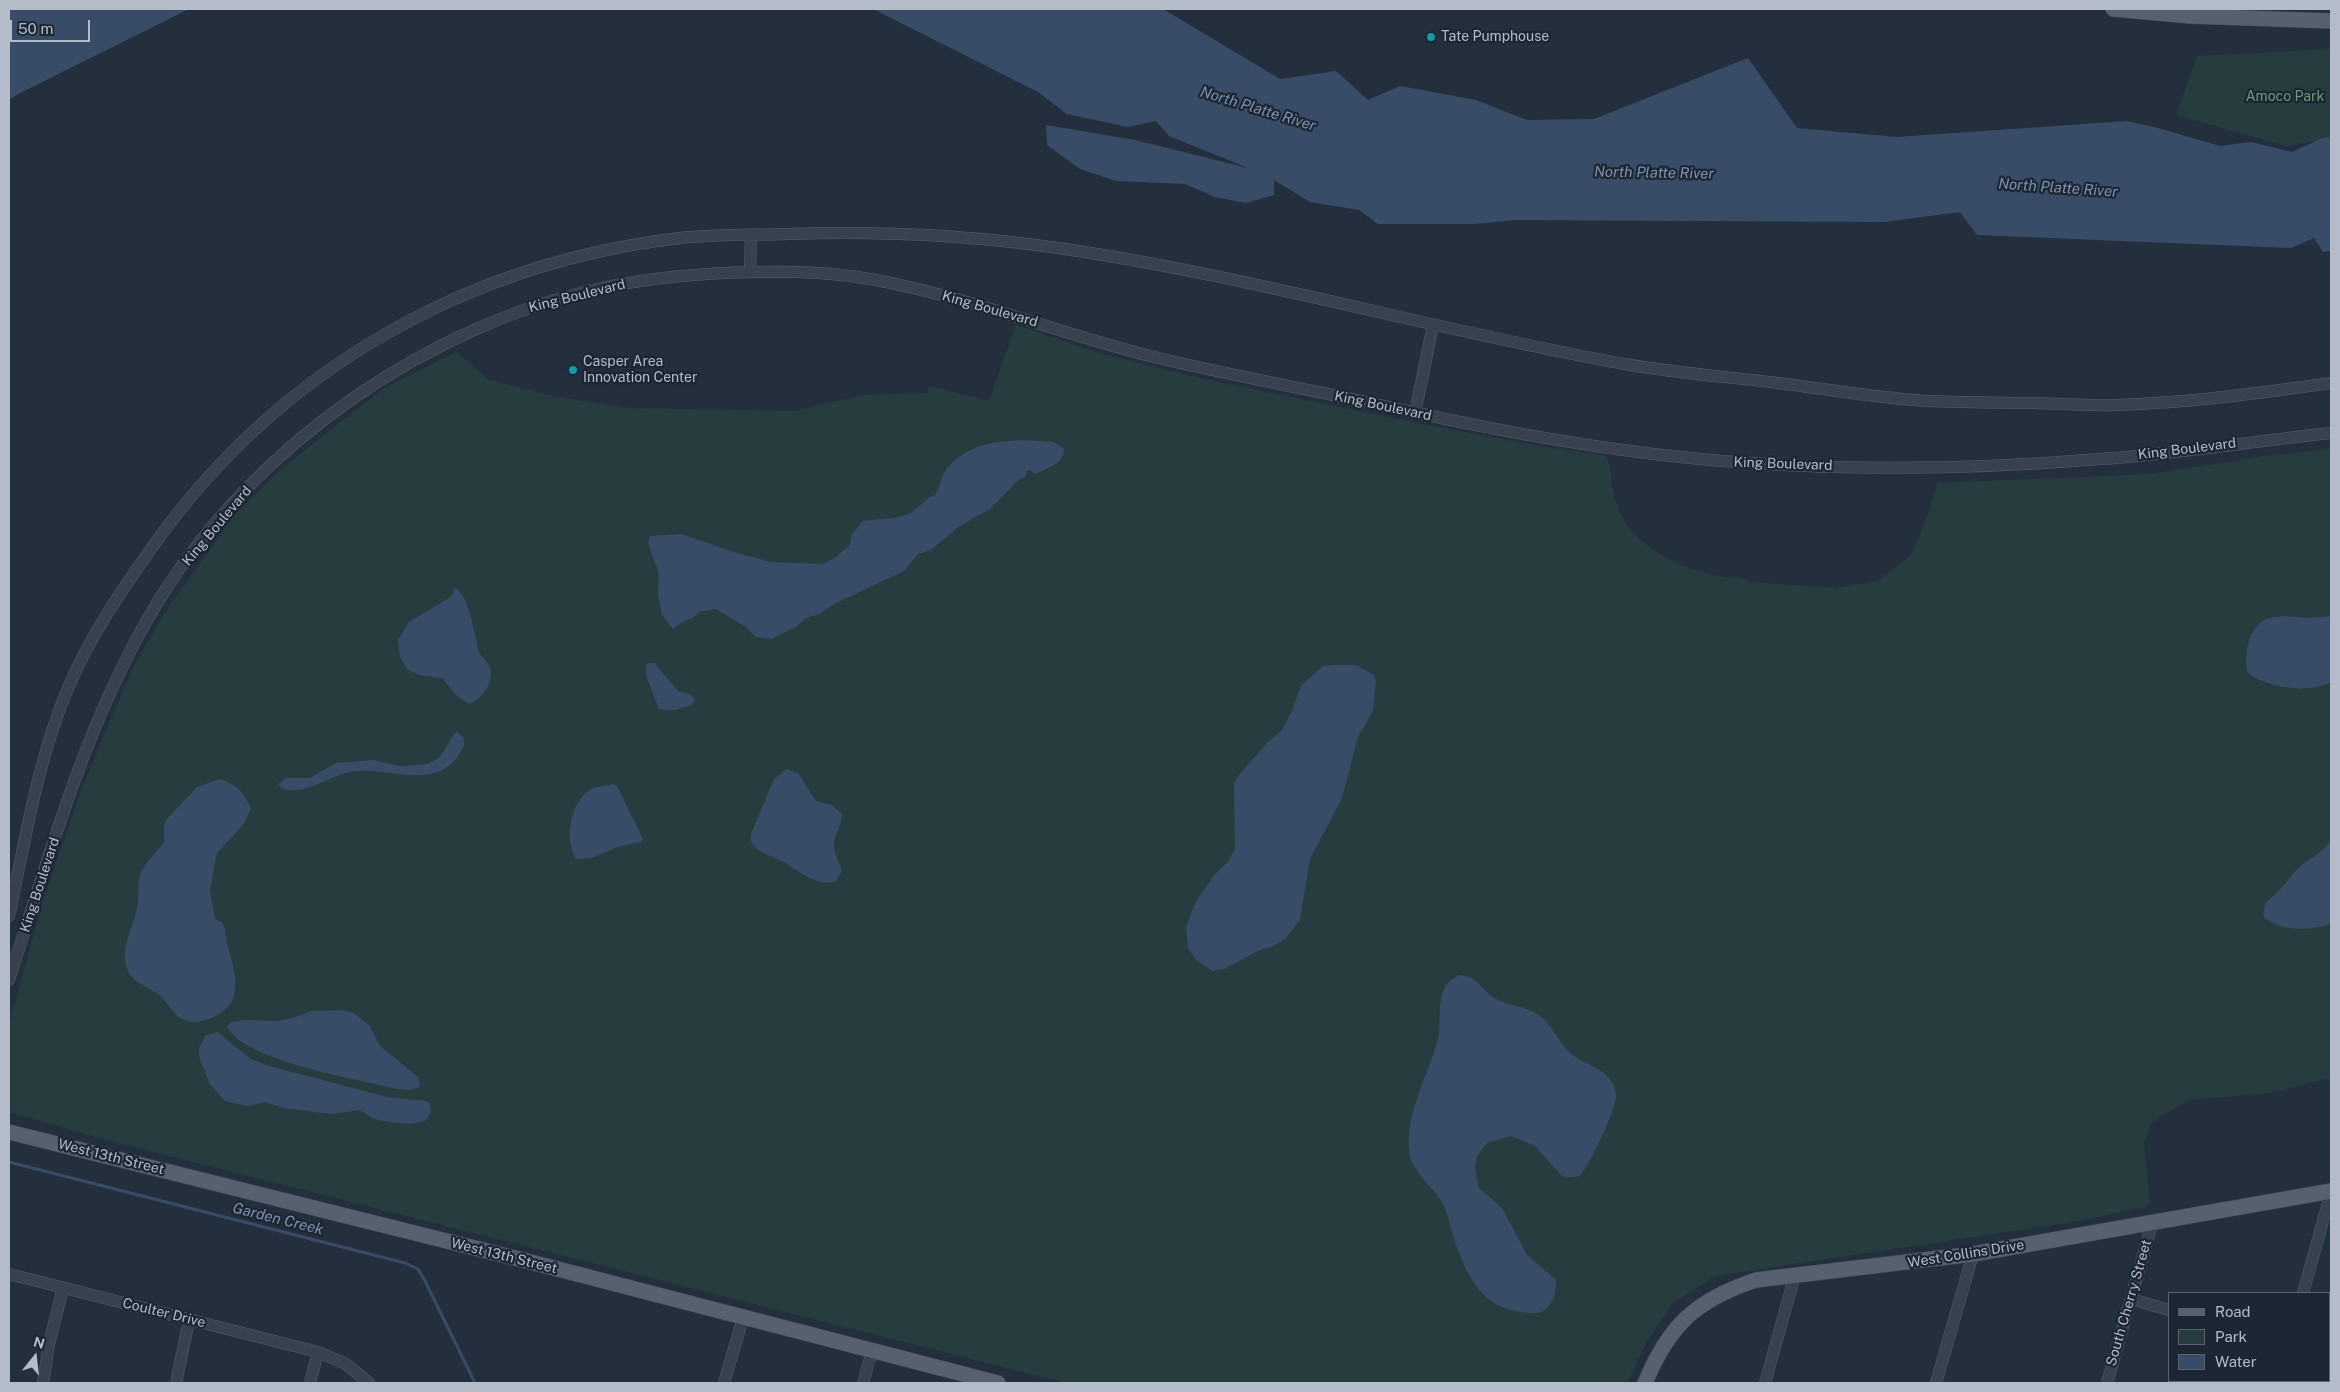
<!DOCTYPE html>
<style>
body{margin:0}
#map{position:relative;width:2340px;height:1392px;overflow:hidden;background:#242f3e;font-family:"Public Sans",sans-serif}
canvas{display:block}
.frame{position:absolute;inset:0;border:10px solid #b4bcc9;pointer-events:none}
.legend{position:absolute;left:2168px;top:1292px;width:162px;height:90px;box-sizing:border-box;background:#1d2633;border:1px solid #59626f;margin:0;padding:6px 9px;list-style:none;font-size:15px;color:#b4bcc9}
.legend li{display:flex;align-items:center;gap:10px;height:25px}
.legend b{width:25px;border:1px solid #59626f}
.north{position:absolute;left:10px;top:1332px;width:50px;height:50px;-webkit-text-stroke:4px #1d2633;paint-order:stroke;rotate:16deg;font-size:14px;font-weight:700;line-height:20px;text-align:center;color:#b4bcc9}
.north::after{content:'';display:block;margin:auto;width:18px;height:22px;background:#b4bcc9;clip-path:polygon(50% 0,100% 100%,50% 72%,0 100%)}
.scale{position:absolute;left:10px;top:20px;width:80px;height:22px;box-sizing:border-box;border:2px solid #b4bcc9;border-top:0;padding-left:6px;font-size:15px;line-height:18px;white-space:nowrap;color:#b4bcc9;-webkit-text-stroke:4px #1d2633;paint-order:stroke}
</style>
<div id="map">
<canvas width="2340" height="1392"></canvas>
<div class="frame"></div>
<ul class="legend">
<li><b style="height:6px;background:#56606e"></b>Road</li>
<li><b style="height:14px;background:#263c3f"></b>Park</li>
<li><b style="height:14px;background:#394c67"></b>Water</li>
</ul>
<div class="north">N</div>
<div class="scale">50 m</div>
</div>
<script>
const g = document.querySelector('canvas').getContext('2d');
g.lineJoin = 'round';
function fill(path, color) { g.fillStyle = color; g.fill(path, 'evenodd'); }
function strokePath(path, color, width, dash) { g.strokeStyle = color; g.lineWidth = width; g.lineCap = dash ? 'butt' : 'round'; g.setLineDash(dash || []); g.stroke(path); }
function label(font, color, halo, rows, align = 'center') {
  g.font = font + ' "Public Sans",sans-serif'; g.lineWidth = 4.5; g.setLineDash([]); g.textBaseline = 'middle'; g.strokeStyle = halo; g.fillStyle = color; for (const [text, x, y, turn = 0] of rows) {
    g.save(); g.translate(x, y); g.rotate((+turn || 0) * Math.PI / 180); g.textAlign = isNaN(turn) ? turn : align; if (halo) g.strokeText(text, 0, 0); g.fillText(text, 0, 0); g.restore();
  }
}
const green = new Path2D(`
 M2331 49V138L2287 146 2176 115 2197 56Z
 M1016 325 1102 354 1213 381 1438 427 1539 446 1604 455C1613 463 1610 480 1613 491 1617 510 1627 527 1641 540 1663 560 1691 571 1719 576 1728 578 1742 576 1749 582L1836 588 1878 581 1911 555 1930 509 1937 483 2150 474 2271 455 2331 449V1078L2270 1093 2189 1100 2151 1123 2144 1143 2150 1202 2146 1207 2073 1222 1715 1276 1673 1303 1646 1342 1628 1383H1066L103 1139 9 1112V1024L44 898 81 791 101 742 134 666 164 614 233 517 281 469 383 389 456 352 489 380 559 397 630 408 793 411 864 395 927 393 929 386 989 401Z`);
const water = new Path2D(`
 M9 9H189L18 94 9 100Z
 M873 9H1163L1280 79 1336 71 1368 100 1400 86 1476 100 1527 120 1594 119 1748 58 1797 128 1897 137 2127 121 2158 128 2220 146 2251 142 2292 152 2322 138 2331 137V251L2323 252 2314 238 2291 248 1977 235 1960 212 1884 222 1515 220 1475 224H1378L1359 210 1310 202 1274 180V195L1246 203 1215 197 1185 184 1116 181 1080 169 1047 145 1046 125 1135 140 1248 168 1169 136 1156 121 1128 127 1067 114 1038 92Z
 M1022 440 1053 442 1064 448C1064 464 1048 468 1035 474L1030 470 1027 471 1025 477 1016 482 990 509 961 525 931 550 918 554 904 571 836 603 819 614 806 618 796 627 771 639 756 637 746 627 716 609 699 612 693 618 682 622 673 629 662 615 658 594 659 574 648 543 650 536 681 534 737 553 771 562 822 564 835 558 849 546 852 534 863 521C874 519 898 519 906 515 917 511 926 497 935 495 939 488 943 472 948 467 972 443 989 443 1022 440Z
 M454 588 458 589C472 606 473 631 479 651 482 660 492 663 491 674 491 685 480 701 469 704L457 696 442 678 419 675 407 669 400 657 398 640 409 622 452 596Z
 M2284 616 2310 618 2331 616V682C2309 694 2267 688 2248 673 2243 656 2248 630 2264 620 2270 617 2277 617 2284 616Z
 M648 663H654L678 691 690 694 695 699 692 705 675 710 659 709 646 675V666Z
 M1332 665H1356L1374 675 1376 682 1373 711 1358 737 1342 798 1310 859 1300 920 1285 939 1273 946 1258 951 1224 969 1212 971 1196 960 1188 948 1186 927 1196 901 1215 874 1227 863 1235 849 1234 784 1238 776 1266 744 1281 731 1291 713 1301 686 1323 666Z
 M457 732 464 738C465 745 463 749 459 755 431 795 380 761 342 774 328 779 289 801 278 784L286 778H310L336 763 374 760 400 766 428 764 440 757 454 734Z
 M786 769 798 773 816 801 832 805 842 814C842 826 833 836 834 848 835 857 840 863 842 871L836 881C816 888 797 869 781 861 770 855 758 853 751 842V834L774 779Z
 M219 779C236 784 245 793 251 809L243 825 218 852 216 857 210 891 215 919 221 922 225 928C226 950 240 974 234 995 230 1014 199 1028 182 1019 172 1013 167 1001 158 994 146 986 130 982 126 965 121 945 136 922 138 902 139 893 137 881 141 872 147 860 157 852 164 842V825L166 820 197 787Z
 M614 784 617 786 643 839 641 842 617 847 592 858 576 859C564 840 570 805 588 791 595 786 606 786 614 784Z
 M2331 840V924C2309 930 2283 933 2264 917 2262 901 2270 900 2280 889 2288 882 2293 872 2301 866 2311 857 2324 852 2331 840Z
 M1460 975C1478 976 1482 991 1496 999 1509 1006 1526 1006 1539 1015 1552 1024 1559 1044 1570 1053 1587 1067 1612 1068 1616 1094 1618 1106 1589 1166 1580 1176L1566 1178 1560 1174 1535 1146 1511 1136 1487 1143 1477 1156 1475 1165 1478 1187 1502 1208 1527 1255 1556 1280C1557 1292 1553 1306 1541 1312 1533 1315 1523 1312 1515 1311 1475 1304 1462 1263 1451 1229 1449 1221 1447 1212 1443 1204 1435 1188 1410 1170 1409 1151 1406 1110 1428 1077 1438 1039 1443 1018 1432 985 1460 975Z
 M343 1010 354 1013 370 1026 379 1045 418 1077 420 1087 410 1090 398 1089C361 1080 242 1061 227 1026L230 1023 242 1020 277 1021 293 1018 312 1011Z
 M217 1032 251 1059 266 1065 387 1097 426 1101 430 1104 431 1112 425 1121 410 1124 390 1122 374 1119 360 1110 331 1114 283 1108 265 1102 247 1106 225 1101 210 1084 199 1057V1048L205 1036Z`);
const stream = new Path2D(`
 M9 1162 405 1263 418 1269 424 1279 475 1383`);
const minor = new Path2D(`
 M750 272 751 235
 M1415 413 1433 325
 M9 916C25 842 37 763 66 693 88 638 122 590 156 542 281 368 468 263 680 238 715 234 752 235 788 234 878 231 969 235 1058 248 1251 276 1438 331 1630 365 1678 373 1728 377 1778 383 1827 389 1876 398 1926 401 1962 402 1998 403 2034 403 2061 404 2089 406 2115 405 2188 403 2260 393 2331 383
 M9 980C51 851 87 717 159 600 255 445 428 324 606 287 656 277 705 273 755 272 788 271 819 272 851 276 955 291 1052 332 1154 357 1212 371 1270 382 1328 394 1425 415 1524 437 1623 450 1781 472 1942 472 2100 459 2177 454 2254 441 2331 433
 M9 1274 318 1352 346 1364 369 1383
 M2303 1293 2331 1192
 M2131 1299 2169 1310
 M2329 1355 2331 1356
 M43 1383 49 1344 63 1288
 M176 1383 189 1320
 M310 1383 318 1352
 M724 1383 743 1318
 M863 1383 872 1351
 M1765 1383 1795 1275
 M1936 1383 1973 1254
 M2107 1383 2152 1224
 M2277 1383 2278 1381`);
const major = new Path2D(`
 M2113 9 2190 16 2331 21
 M9 1132 519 1259 998 1383
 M1645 1383C1669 1325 1696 1300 1756 1280L1973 1254 2331 1191`);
const markers = [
 [1431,37,5,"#0f9aa8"],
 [573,370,5,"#0f9aa8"]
];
const poiNames = [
 ["Tate Pumphouse",1441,37],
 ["Casper Area",583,362],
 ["Innovation Center",583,378]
];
const parkNames = [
 ["Amoco Park",2285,97]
];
const streetNames = [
 ["King Boulevard",577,296,-14],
 ["King Boulevard",990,309,16],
 ["King Boulevard",1383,406,12],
 ["King Boulevard",2187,449,-7],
 ["King Boulevard",1783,464,2],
 ["King Boulevard",217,526,-50],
 ["King Boulevard",40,885,-72],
 ["West 13th Street",111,1157,14],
 ["West Collins Drive",1966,1254,-9],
 ["West 13th Street",504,1256,14],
 ["South Cherry Street",2129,1303,-74],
 ["Coulter Drive",164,1313,14]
];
const waterNames = [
 ["North Platte River",1258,109,17],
 ["North Platte River",1654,173,1],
 ["North Platte River",2058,188,4],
 ["Garden Creek",278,1219,14]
];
fill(green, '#263c3f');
fill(water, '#394c67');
strokePath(stream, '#394c67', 3);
strokePath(minor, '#565f6c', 12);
strokePath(major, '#414a57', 16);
strokePath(minor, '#38414e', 11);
strokePath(major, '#56606e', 15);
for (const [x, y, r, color] of markers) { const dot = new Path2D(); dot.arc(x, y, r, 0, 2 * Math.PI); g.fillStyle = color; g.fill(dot); strokePath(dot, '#1d2633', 2); }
label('14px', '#b4bcc9', '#1d2633', poiNames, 'left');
label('14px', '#6b9a76', '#1d2633', parkNames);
label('14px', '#b4bcc9', '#1d2633', streetNames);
label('italic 15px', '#7c92b1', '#1d2633', waterNames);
</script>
